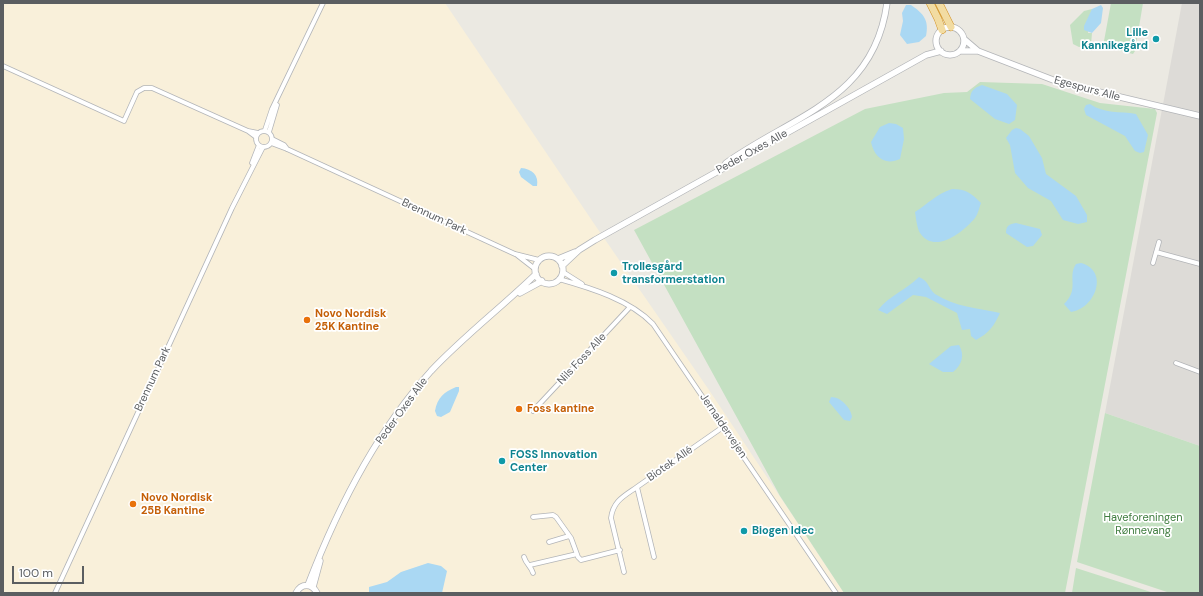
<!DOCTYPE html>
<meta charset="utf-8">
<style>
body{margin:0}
#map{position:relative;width:1203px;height:596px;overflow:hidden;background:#ebe9e2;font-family:"DM Sans",sans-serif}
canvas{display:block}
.frame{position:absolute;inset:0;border:4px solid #5b5e61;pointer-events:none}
.scale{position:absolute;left:12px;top:566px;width:72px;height:18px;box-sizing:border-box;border:2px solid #5b5e61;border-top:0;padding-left:5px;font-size:12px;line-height:14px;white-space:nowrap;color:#5b5e61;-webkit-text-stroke:3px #fff;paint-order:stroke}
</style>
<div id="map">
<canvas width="1203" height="596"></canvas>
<div class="frame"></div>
<div class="scale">100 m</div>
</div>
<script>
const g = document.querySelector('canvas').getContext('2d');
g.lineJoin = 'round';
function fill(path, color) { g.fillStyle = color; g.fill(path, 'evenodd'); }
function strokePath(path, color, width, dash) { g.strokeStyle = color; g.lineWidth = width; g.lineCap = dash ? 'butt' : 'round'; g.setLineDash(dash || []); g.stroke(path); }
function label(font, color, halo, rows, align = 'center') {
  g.font = font + ' "DM Sans",sans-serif'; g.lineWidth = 3.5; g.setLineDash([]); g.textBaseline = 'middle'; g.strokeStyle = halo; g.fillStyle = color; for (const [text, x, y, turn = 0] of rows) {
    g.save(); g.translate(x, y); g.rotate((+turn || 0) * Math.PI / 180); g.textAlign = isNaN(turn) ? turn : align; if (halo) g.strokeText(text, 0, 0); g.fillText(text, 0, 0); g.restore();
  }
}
const commercial = new Path2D(`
 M3 3H445L597 228 709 390 844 593H3Z`);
const industrial = new Path2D(`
 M1182 3H1200V446L1105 413Z`);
const green = new Path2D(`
 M1111 3H1143L1135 51 1133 54 1110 48 1104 41Z
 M1092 9 1088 33H1092L1091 45 1079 47 1073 44 1070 25 1084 11Z
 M980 82 1042 84 1100 103 1155 109 1157 113 1065 593H844L780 496 634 230 865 109 944 93 967 92Z
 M1105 413 1200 446V593H1170L1077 562Z
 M1076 568 1154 593H1072Z`);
const water = new Path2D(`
 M906 5H911C924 14 929 20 926 36L919 42 907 44 900 35 903 21 902 13Z
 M1101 5 1103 8 1101 23 1092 33 1084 30V26L1092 9Z
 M982 85 1007 94 1017 105 1015 120 1009 124 995 119 970 99C971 91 973 88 982 85Z
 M1090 104C1104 114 1120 111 1136 114L1148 135 1144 152 1140 153 1135 151 1125 136 1086 115 1084 109 1086 105Z
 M889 123 896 124 903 128 904 139 900 159C885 166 874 157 871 142L880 127Z
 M1016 128 1020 129 1029 136 1042 158 1046 174 1076 196 1087 215V222L1078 224 1063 220 1051 201 1028 188 1015 173 1010 145 1006 138 1012 130Z
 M521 168C532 169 539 175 537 186H533L521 177 519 172Z
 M952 189C966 189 971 193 981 203 979 208 978 214 975 218 963 232 935 255 920 233 917 228 916 218 915 212 929 203 935 195 952 189Z
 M1016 223 1040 229 1042 235 1033 246 1027 247 1006 233C1006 226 1009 224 1016 223Z
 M1081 263C1110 271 1095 309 1071 312L1064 304C1080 289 1067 277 1076 264Z
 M919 277C929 281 928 288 935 294 955 307 978 308 1000 313 994 326 989 333 976 340L971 336 970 329 962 330 957 313 926 297 913 295 887 314 878 310C890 295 906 290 919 277Z
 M959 345C965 355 962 365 953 372H943L929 364 951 346Z
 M456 387H459V391L450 412 441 417 437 416 435 411C437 398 444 392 456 387Z
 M831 397C841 397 851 408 852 417L850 421 844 420 829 402Z
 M428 563 441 566 447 571 442 593 369 592V587L387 582 401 572Z`);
const minor = new Path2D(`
 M3 66 124 121 137 92 144 88H152L248 131 256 137
 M265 130 272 109 323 3
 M256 139a8 8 0 1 1 16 0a8 8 0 1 1-16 0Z
 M248 131 258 133
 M269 132 277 105
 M272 139 284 145 287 149
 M271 143 287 149 515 254 539 260
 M252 163 259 145
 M1156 252 1200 264
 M517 255 535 269
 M1153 263 1159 242
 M563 272 582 284
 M559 279C591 288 630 300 653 324L836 593
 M1176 363 1200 372
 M533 411 630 307
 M533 517 553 515 556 517 571 538 578 557 581 560 620 550
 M549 542 569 536
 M524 557C526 564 531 566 533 573
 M654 557 637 487 723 427
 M530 565 577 554
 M624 572 611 518C613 501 624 496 637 487
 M55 593 232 208 263 147`);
const tertiary = new Path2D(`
 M936 41a14 14 0 1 1 28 0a14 14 0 1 1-28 0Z
 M964 39 978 51 1061 83 1200 116
 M960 51H977
 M726 163C793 115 874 100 887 3
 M535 270a14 14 0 1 1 28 0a14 14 0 1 1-28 0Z
 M558 259 575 252
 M562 266 579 250 595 240 926 55 941 51
 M520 293 542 281
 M308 585C337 509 376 432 431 371 464 336 502 307 536 274
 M313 587 320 561
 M296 593C301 583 312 583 317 593`);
const trunk = new Path2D(`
 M930 3 938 19 942 30
 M939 3 951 27`);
const markers = [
 [1156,39,4,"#0f9aa8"],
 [614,273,4,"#0f9aa8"],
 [307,320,4,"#e8710a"],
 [519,409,4,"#e8710a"],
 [502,461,4,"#0f9aa8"],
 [133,504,4,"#e8710a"],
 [744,531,4,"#0f9aa8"]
];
const cultureNames = [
 ["Lille",1148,33,"right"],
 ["Kannikegård",1148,46,"right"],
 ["Trollesgård",622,267],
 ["transformerstation",622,280],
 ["FOSS Innovation",510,455],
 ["Center",510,468],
 ["Biogen Idec",752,531]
];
const streetNames = [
 ["Egespurs Alle",1087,89,15],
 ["Peder Oxes Alle",752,152,-29],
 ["Brennum Park",434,217,25],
 ["Nils Foss Alle",582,359,-47],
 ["Brennum Park",153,379,-65],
 ["Peder Oxes Alle",402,411,-54],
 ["Jernaldervejen",723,426,56],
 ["Biotek Allé",670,464,-35]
];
const foodNames = [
 ["Novo Nordisk",315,314],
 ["25K Kantine",315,327],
 ["Foss kantine",527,409],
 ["Novo Nordisk",141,498],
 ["25B Kantine",141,511]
];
const parkNames = [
 ["Haveforeningen",1143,518],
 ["Rønnevang",1143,531]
];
fill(commercial, '#f9f0da');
fill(industrial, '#dddbd7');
fill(green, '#c4e0c2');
fill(water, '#aad8f3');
strokePath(minor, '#b3b5b8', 5.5);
strokePath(tertiary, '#b3b5b8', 7);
strokePath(trunk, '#d18e1d', 8);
strokePath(minor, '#fff', 4);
strokePath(tertiary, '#fff', 5.5);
strokePath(trunk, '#f2dca2', 7);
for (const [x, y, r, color] of markers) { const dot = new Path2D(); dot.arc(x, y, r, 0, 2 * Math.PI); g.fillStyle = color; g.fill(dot); strokePath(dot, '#fff', 1.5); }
label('bold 11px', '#0d838f', '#fff', cultureNames, 'left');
label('11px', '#5b5e61', '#fff', streetNames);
label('bold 11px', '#c56008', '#fff', foodNames, 'left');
label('11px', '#3f7c3f', '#fff', parkNames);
</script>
